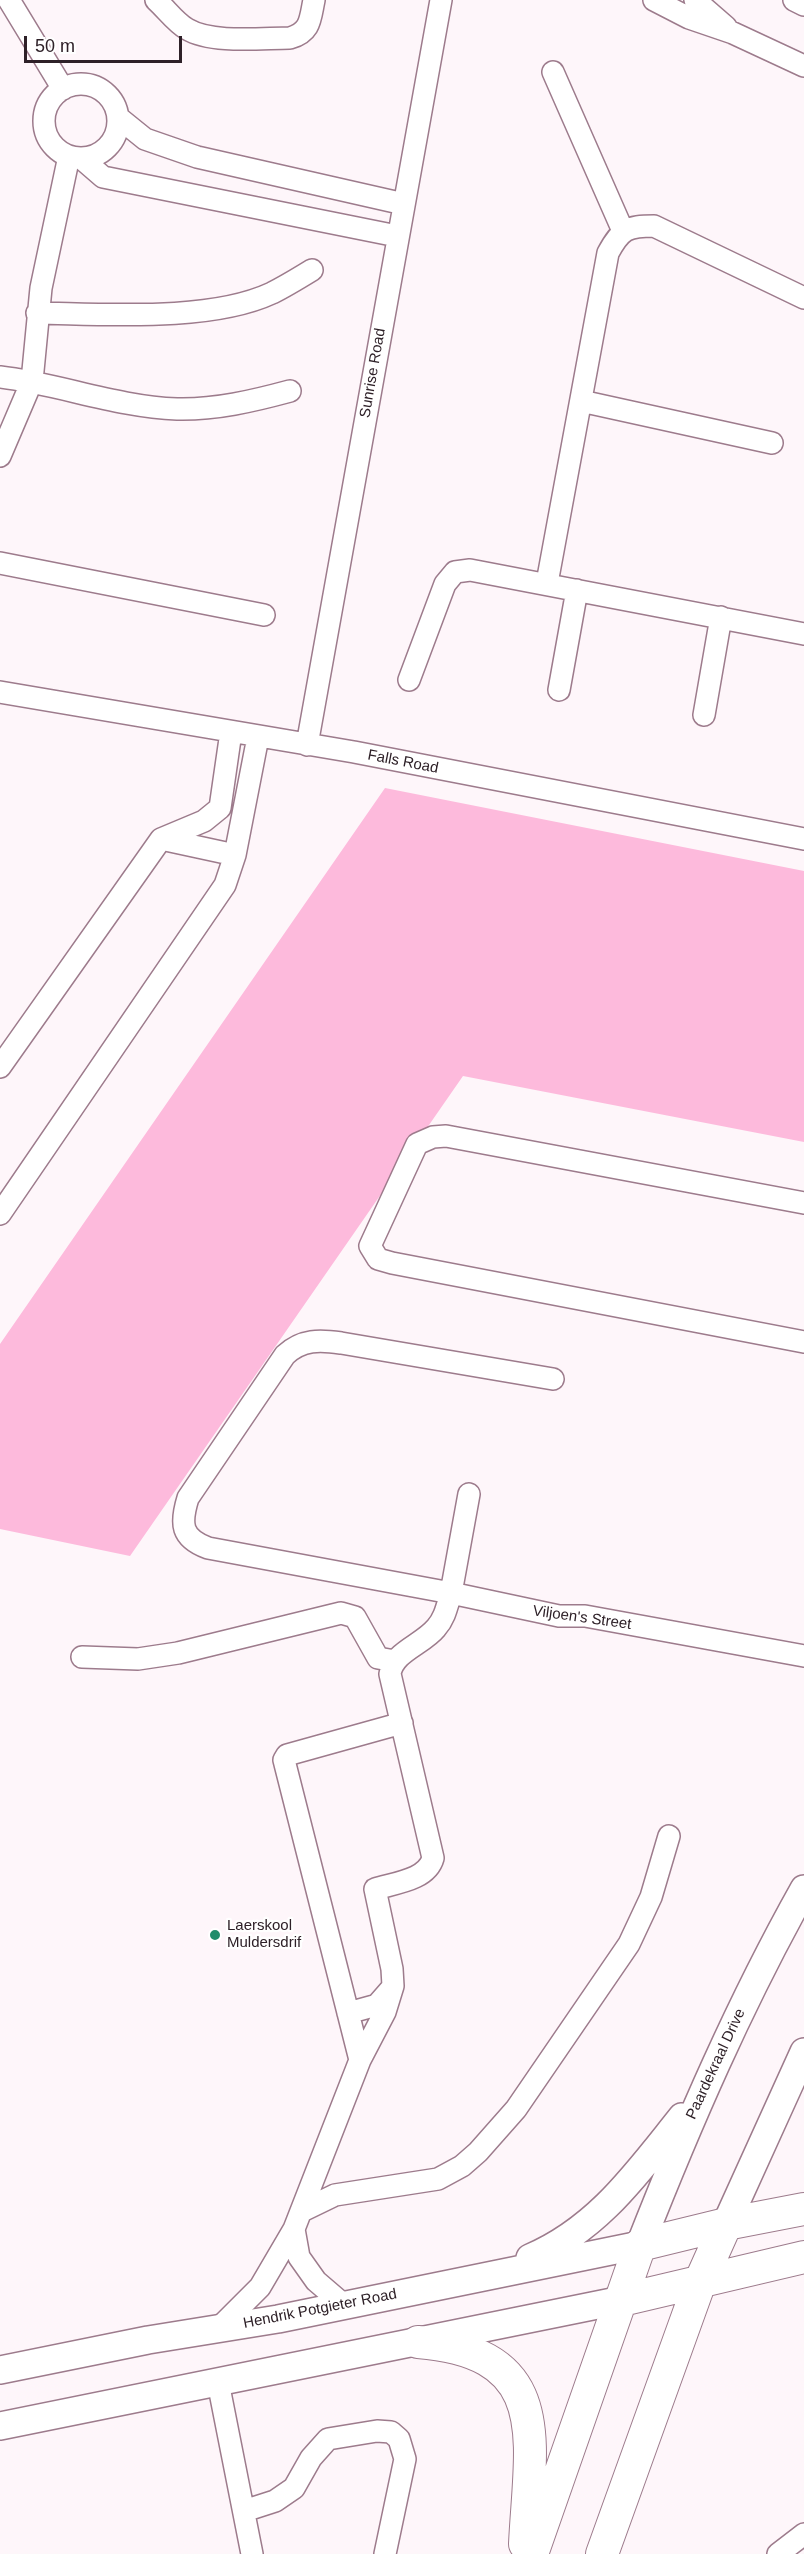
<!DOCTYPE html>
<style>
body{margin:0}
#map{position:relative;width:804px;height:2554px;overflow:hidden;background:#fef6fa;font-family:Helvetica,sans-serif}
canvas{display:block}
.scale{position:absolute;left:24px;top:36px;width:158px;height:27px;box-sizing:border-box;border:3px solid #2e2128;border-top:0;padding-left:8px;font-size:18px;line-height:21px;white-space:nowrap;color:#2e2128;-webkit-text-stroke:4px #fff;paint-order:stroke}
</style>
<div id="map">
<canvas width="804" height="2554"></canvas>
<div class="scale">50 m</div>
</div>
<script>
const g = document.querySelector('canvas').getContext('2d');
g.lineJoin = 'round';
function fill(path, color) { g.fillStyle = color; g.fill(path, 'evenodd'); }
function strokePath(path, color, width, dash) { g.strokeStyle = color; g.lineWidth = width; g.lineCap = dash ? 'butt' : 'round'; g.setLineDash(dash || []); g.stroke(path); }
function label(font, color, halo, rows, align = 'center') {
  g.font = font + ' Helvetica,sans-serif'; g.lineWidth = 4.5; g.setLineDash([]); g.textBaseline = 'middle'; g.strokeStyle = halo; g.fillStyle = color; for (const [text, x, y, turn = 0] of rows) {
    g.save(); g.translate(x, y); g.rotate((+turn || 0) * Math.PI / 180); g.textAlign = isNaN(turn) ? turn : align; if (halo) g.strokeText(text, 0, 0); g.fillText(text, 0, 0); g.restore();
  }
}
const green = new Path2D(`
 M385 788 804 871V1142L463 1076 130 1556 0 1529V1344Z`);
const minor = new Path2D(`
 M9 0 63 89
 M156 0C166 9 176 23 187 29 212 44 262 38 290 38 311 32 310 19 314 0
 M654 0 689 18 733 33 804 66
 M695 0 726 27
 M794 0 804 5
 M553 72 623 231
 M44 121a37 37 0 1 1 74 0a37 37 0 1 1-74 0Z
 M119 118 145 139 197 157 404 204
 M81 158 103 177 397 236
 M37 313C105 314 210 322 272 293 286 286 299 278 312 270
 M0 377C59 384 117 407 177 409 215 410 253 401 290 391
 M581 401 772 443
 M0 456 32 381 41 288 69 156
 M0 563 264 615
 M547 583 608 253C621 229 627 226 654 226L804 298
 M409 680 445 584 455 572 470 570 804 634
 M559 690 577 590
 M0 692 354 752 804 839
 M704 715 721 617
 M307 745 441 0
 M161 839 235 855
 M0 1067 161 839 204 821 220 808 231 732
 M804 1203 446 1136 433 1137 417 1144 370 1246 378 1259 392 1263 804 1342
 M0 1214 225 885 235 855 258 737
 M469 1494 451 1593 208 1548C181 1538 180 1524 188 1498L285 1355C302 1339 320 1340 341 1343L553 1379
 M82 1657 138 1659 178 1653 341 1613 355 1617 378 1658 395 1661
 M348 2013 377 2005 391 1989
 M360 2060 284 1760 287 1755 402 1723
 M302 2211 335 2195 438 2179 462 2166 478 2152 516 2109 629 1944 651 1897 669 1836
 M294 2229 299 2257 316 2281 344 2305
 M219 2328 260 2287 294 2229 360 2060 385 2012 393 1986 392 1969 375 1889C395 1883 427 1880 433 1858L390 1674C393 1652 422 1645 436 1628 445 1618 447 1606 451 1593L559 1616H585L804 1656
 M218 2382 252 2554
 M244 2511 275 2501 294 2488 311 2458 328 2439 377 2431 391 2432 399 2439 405 2459 385 2554
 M778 2554 804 2534`);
const major = new Path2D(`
 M726 2224 804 2052
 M530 2258C598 2229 637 2173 682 2117
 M0 2370 148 2340 278 2319 640 2245C688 2123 740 2003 804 1889
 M0 2426 622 2300`);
const highway = new Path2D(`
 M622 2300 804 2257
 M418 2342C555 2353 530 2441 525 2544
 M532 2554 640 2245 726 2224 804 2209
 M602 2554 700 2282 726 2224`);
const markers = [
 [215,1935,6,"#208c6b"]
];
const streetNames = [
 ["Sunrise Road",373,373,-80],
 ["Falls Road",403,762,11],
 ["Viljoen's Street",582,1618,8],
 ["Paardekraal Drive",716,2064,-65],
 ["Hendrik Potgieter Road",320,2309,-11]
];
const poiNames = [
 ["Laerskool",227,1926],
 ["Muldersdrif",227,1943]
];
fill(green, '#fdbadc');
strokePath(minor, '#9d7b8c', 24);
strokePath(major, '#9d7b8c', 30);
strokePath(highway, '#9d7b8c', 34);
strokePath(minor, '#fff', 21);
strokePath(major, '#fff', 27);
strokePath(highway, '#fff', 32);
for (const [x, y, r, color] of markers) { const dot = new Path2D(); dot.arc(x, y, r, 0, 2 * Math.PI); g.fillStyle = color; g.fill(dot); strokePath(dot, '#fff', 2); }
label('15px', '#2e2128', '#fff', streetNames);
label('15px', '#2e2128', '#fff', poiNames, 'left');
</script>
